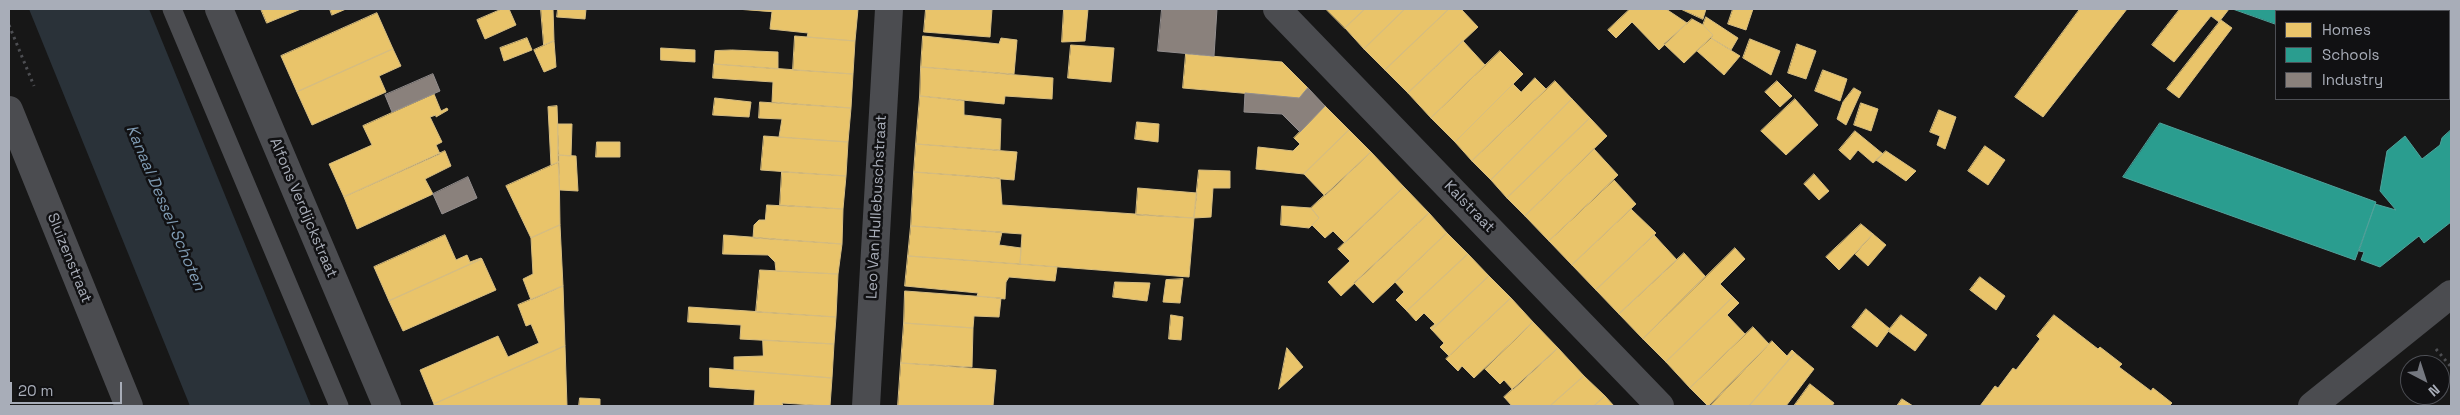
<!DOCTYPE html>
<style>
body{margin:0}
#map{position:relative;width:2460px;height:415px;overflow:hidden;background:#171717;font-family:"Space Grotesk",sans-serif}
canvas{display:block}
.frame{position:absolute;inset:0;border:10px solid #a8adb8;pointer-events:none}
.legend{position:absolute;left:2275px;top:10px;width:175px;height:90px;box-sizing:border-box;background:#111113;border:1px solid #4d4f55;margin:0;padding:6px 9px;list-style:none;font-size:15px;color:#a8adb8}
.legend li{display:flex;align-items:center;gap:10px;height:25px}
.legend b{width:25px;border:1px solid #4d4f55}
.north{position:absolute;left:2400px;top:355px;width:50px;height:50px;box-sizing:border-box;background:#111113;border:1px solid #4d4f55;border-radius:50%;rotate:140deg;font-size:14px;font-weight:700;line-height:20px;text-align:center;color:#a8adb8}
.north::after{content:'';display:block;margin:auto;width:18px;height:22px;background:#757880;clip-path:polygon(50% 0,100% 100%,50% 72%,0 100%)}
.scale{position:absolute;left:10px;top:382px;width:112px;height:22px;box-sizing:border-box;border:2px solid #a8adb8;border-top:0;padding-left:6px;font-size:15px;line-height:18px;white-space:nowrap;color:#a8adb8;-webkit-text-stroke:4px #111113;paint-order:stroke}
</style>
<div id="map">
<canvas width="2460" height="415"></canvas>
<div class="frame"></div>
<ul class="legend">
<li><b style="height:14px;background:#e9c46a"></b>Homes</li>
<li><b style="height:14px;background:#2a9d8f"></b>Schools</li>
<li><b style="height:14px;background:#8a817c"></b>Industry</li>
</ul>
<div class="north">N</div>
<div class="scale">20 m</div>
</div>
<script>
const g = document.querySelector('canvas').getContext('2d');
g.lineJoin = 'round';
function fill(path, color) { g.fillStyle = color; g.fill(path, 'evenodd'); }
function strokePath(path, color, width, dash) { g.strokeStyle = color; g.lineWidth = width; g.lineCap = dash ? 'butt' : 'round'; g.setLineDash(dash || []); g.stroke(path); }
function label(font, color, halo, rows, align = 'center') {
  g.font = font + ' "Space Grotesk",sans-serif'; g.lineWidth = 5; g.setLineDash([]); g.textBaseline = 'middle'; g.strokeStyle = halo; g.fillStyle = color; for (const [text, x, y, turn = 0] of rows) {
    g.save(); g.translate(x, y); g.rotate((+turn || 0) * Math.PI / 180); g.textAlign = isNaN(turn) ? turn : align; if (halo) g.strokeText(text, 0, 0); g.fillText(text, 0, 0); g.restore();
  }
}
const water = new Path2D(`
 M29 9H149L311 406H190Z`);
const homes = new Path2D(`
 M261 9H301L267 23Z
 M330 9H346L332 15Z
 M502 9H509L516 25 485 39 477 20Z
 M541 9H553L554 41 544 45Z
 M558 9H586L585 19 557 17Z
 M736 9H858L855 41 807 37 808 33 770 29 772 12Z
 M926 9H992L990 37 924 32Z
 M1064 9H1088L1085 41 1062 42Z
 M1326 9H1365L1345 28Z
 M1365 9H1405L1364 49 1345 28Z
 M1405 9H1449L1385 70 1364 49Z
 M1449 9H1461L1478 27 1408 93 1385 70Z
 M1630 9H1666L1687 23 1659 50 1632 22 1616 38 1608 30Z
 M1681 9H1706L1703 19Z
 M1733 9H1753L1746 30 1728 24Z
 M2080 9H2127L2043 117 2015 97Z
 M2180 9H2229L2219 22 2211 16 2174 62 2152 45Z
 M377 13 393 49 297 92 281 56Z
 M1706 17 1738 38 1731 50 1711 38 1713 35 1703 25Z
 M1692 19 1703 25 1713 35 1684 63 1664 44Z
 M2221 20 2232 28 2179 98 2167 89Z
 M795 36 855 41 853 74 793 70Z
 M923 36 999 44 1001 38 1017 40 1014 74 921 67Z
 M527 38 532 50 504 61 500 48Z
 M1711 38 1740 56 1724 75 1697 51Z
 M1750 39 1780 51 1771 75 1743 58Z
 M554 41 556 67 544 72 534 50Z
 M1463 41 1485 65 1431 118 1408 93Z
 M1797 44 1816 51 1806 79 1788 73Z
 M1071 45 1114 48 1111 82 1068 78Z
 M661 48 695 50V62L661 60Z
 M393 49 401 66 379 76 386 92 312 125 297 92Z
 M732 50 778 52V69L714 64 715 51Z
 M1500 51 1523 74 1455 142 1431 118Z
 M1186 54 1282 62 1308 88 1299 98 1183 88Z
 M714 64 853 74 851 108 772 102 773 82 713 78Z
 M921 67 1053 78 1052 99 1005 96 1004 104 920 96Z
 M1823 70 1847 79 1840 101 1815 91Z
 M1535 78 1546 89 1472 161 1455 142 1513 84 1521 92Z
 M1555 81 1572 99 1491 180 1472 161Z
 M1777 81 1792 96 1780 107 1765 92Z
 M1854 88 1861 92 1846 125 1837 119 1843 102Z
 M434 94 441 111 447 108 448 110 436 117V115L430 117 442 142 436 145 440 154 344 197 329 164 372 145 363 126Z
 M920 96 964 101V115L1001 119 1000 150 916 144Z
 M715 98 751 102 749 117 713 115Z
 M1572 99 1590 118 1507 198 1491 180Z
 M1795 99 1818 125 1786 155 1761 131Z
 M760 102 851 108 848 142 779 137 782 119 759 118Z
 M1861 103 1878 109 1871 131 1854 125Z
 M557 106 559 162 551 165 548 107Z
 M1325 106 1349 130 1304 174 1256 169 1258 147 1293 151 1300 144 1294 138Z
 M1939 110 1956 117 1945 149 1937 145 1940 136 1930 132Z
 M1590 118 1607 136 1525 216 1507 198Z
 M1137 122 1159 124 1158 142 1135 139Z
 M558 124H572L571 156 558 155Z
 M1349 130 1371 152 1325 196 1304 174Z
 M1855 131 1883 154 1873 163 1858 150 1850 160 1839 150Z
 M764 136 848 142 846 176 761 170Z
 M597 142H620V157H596Z
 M916 144 1017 152 1014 180 914 172Z
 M1985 146 2005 160 1988 185 1968 171Z
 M1594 149 1618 175 1549 241 1525 216Z
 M445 151 451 166 425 179 433 194 357 229 344 197Z
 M1886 151 1916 171 1906 181 1876 160Z
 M1371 152 1404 187 1345 243 1333 231 1325 238 1312 225 1319 218 1311 208Z
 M558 155 576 156 578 191 560 190Z
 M559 162 560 225 531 238 506 186Z
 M1199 170 1230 171V188H1213L1211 217 1194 218Z
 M782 172 846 176 843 209 780 205Z
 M914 172 1000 178 1002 205 1194 218 1189 277 1020 264 1022 234 911 226Z
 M1814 174 1829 191 1819 200 1804 184Z
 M1614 180 1636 204 1572 265 1549 241Z
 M1404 187 1429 213 1341 296 1328 282 1350 261 1338 249Z
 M1138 188 1197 193 1194 218 1136 215Z
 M767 205 843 209 842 244 753 238 754 225 759 220H765Z
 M1282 206 1311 208 1319 218 1309 228 1281 225Z
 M1631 209 1656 233 1596 290 1572 265Z
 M1429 213 1447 233 1373 303 1354 283Z
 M1861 224 1873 234 1839 270 1826 257Z
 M560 225 563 286 531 300 523 279 533 274 531 238Z
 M911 226 1002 232 999 245 1021 248 1020 264 908 256Z
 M1447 233 1468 254 1407 311 1396 300 1404 292 1395 282Z
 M1873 234 1886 245 1868 266 1855 254Z
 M445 235 456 260 467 255 470 262 481 258 482 259 389 301 374 267Z
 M724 235 842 244 838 274 776 271 775 262 768 255 723 254Z
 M1654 235 1677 260 1619 314 1596 290Z
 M1735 248 1745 259 1720 284 1733 297 1666 362 1643 339Z
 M1684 253 1705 276 1643 339 1619 314Z
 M1468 254 1489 276 1432 330 1430 328 1435 324 1424 313 1416 321 1407 311Z
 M908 256 1057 267 1055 281 1009 277 1006 282 1005 299 977 296 978 293 905 286Z
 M482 259 496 290 403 331 389 301Z
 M760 270 838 274 836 317 756 312Z
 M1489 276 1511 298 1449 356 1440 347 1444 343 1432 330Z
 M1980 277 2005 296 1996 310 1970 290Z
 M1183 279 1180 303 1163 302 1166 280Z
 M1115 282 1150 283 1147 301 1113 297Z
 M563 286 565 346 434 404 420 370 498 336 508 357 539 343 531 324 526 326 518 305Z
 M905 291 1001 298 999 317 974 316 973 328 904 323Z
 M1733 297 1739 303 1727 315 1745 334 1690 388 1666 362Z
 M1511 298 1533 322 1474 378 1462 366 1458 371 1446 359Z
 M689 307 836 317 834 344 740 339 741 325 688 322Z
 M1866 309 1890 329 1877 347 1852 327Z
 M1171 315 1183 317 1181 340 1169 339Z
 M1901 315 1927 335 1915 351 1888 331Z
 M2054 315 2098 349 2100 347 2122 364 2119 367 2151 391 2153 388 2172 403 2169 406H1980L1995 386 1998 388 2013 368 2016 370 2040 339 2037 336Z
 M1533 322 1558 348 1513 390 1504 380 1500 384 1485 369Z
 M904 323 973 328 972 367 901 363Z
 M1753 327 1769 344 1708 406 1690 388Z
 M763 340 834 344 832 378 734 370V357L763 356Z
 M1772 341 1787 356 1792 350 1795 353 1749 406H1710Z
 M565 346 567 406H434V404Z
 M1287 348 1303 367 1279 389Z
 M1558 348 1584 376 1550 406H1512L1504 397Z
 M1795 353 1814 369 1786 406H1749Z
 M901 363 996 370 993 406H898Z
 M710 368 832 378 830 406 782 403 783 406H754L755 390 710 387Z
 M1584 376 1605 396 1594 406H1550Z
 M1810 384 1834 403 1832 406H1794Z
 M1605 396 1614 406H1594Z
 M580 398 600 399V406H579Z
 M1902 399 1913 406H1897Z`);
const schools = new Path2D(`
 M2233 9H2403L2410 11H2276V24Z
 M2449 25 2451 26V88L2449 87Z
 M2160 123 2376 202 2355 260 2123 177Z
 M2451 130V222L2424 243 2419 236 2380 267 2361 260 2364 252 2359 251 2375 204 2396 210 2380 191 2387 151 2405 136 2422 159 2440 145 2442 138Z`);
const industry = new Path2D(`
 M1162 9H1217L1214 56 1158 51Z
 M433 74 440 91 392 112 385 95Z
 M1308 88 1325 106 1300 132 1282 114 1244 112 1245 93 1299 98Z
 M468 177 477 198 442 214 433 194Z`);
const path = new Path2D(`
 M9 25 34 86
 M2436 349 2451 367`);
const lane = new Path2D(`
 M172 9 339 406`);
const street = new Path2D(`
 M219 9 387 406
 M1277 9 1660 406
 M9 110 129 406
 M866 406 889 9
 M2312 406 2451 294`);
const streetNames = [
 ["Leo Van Hullebuschstraat",877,207,-87],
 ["Kalstraat",1469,207,46],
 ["Alfons Verdijckstraat",303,208,67],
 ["Sluizenstraat",69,258,68]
];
const waterNames = [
 ["Kanaal Dessel-Schoten",165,208,67]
];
fill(water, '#2a3239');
fill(homes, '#e9c46a');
strokePath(homes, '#d6bd81', 1);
fill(schools, '#2a9d8f');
strokePath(schools, '#50a29b', 1);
fill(industry, '#8a817c');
strokePath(industry, '#938e8e', 1);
strokePath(path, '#4d4e52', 3, [2.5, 4]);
strokePath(lane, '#4b4c50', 19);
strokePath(street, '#4b4c50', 28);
label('15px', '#a8adb8', '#111113', streetNames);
label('italic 16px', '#7f9bb3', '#111113', waterNames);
</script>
